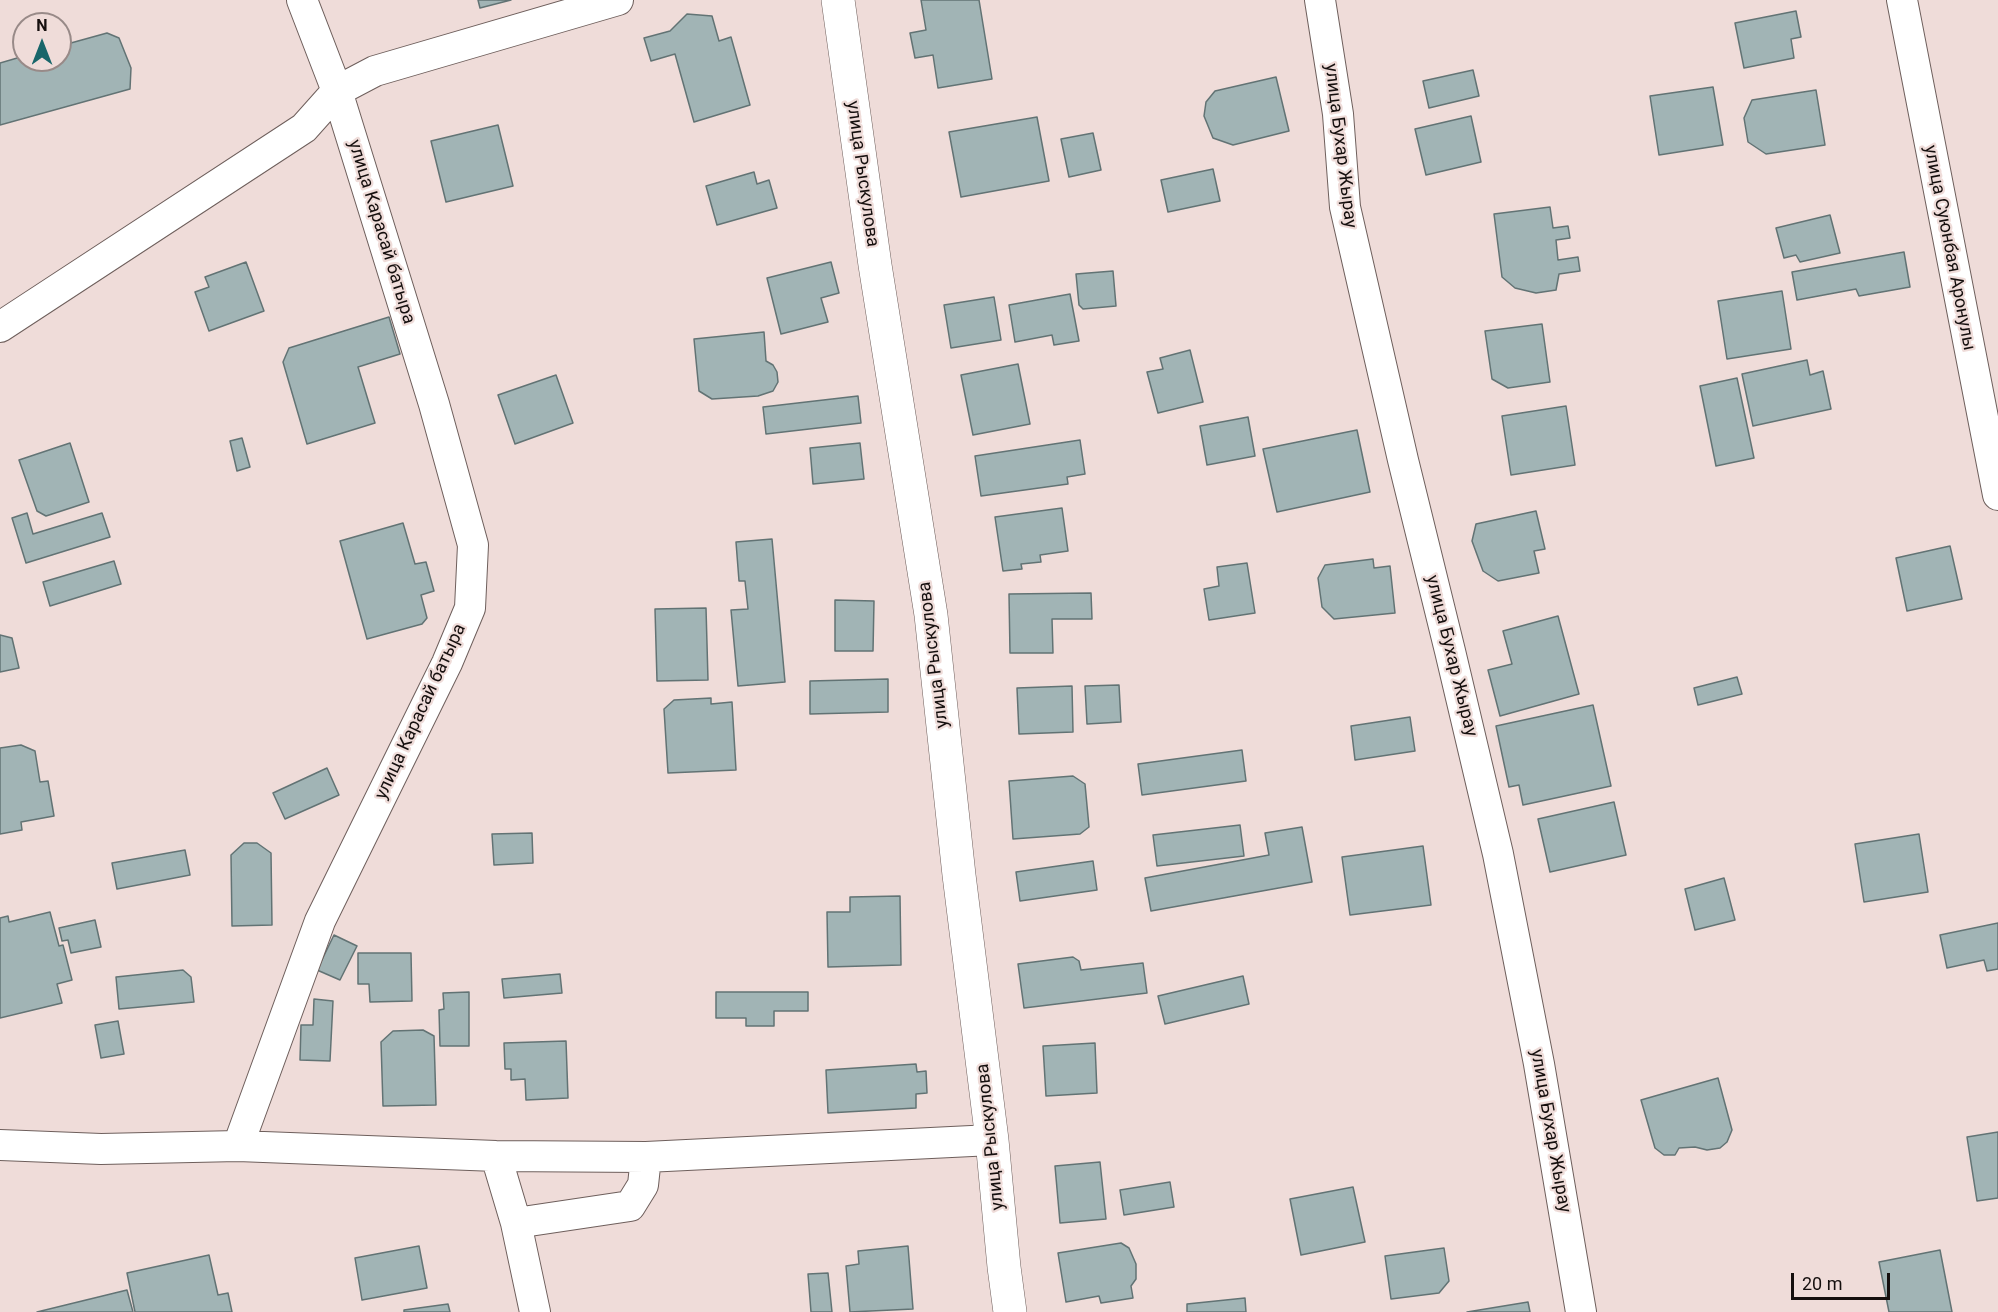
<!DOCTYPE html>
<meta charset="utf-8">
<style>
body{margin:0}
#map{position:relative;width:1998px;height:1312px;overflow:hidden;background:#efdcd9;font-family:Roboto,sans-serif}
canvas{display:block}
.north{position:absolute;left:12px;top:12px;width:60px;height:60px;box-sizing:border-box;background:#efdcd9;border:2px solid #988a88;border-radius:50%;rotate:0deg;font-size:16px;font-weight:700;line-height:24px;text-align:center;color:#150f0e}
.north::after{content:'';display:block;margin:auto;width:21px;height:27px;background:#18666a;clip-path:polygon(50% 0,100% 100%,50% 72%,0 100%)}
.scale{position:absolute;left:1791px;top:1273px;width:99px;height:27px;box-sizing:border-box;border:3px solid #150f0e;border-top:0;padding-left:8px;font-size:18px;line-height:21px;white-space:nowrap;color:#150f0e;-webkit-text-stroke:4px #efdcd9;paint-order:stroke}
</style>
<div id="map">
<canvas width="1998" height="1312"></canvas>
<div class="north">N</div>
<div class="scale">20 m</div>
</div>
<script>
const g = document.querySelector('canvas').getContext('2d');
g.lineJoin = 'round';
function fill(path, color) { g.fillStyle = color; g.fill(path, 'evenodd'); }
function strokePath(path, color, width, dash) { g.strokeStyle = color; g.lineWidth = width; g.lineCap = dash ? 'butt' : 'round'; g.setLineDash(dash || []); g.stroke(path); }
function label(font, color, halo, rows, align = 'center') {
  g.font = font + ' Roboto,sans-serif'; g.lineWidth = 4.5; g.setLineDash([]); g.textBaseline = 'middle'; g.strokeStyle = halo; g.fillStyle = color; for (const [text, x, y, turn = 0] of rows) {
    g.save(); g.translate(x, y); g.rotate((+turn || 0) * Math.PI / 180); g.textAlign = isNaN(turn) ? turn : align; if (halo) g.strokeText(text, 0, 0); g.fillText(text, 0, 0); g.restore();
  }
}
const building = new Path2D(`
 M478 0H511L480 8Z
 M921 0H979L992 79 938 88 933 55 915 58 910 33 926 30Z
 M1796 11 1801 37 1791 39 1794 58 1744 68 1735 23Z
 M687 14 712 16 719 41 731 37 750 105 694 122 675 54 651 61 644 38 670 31Z
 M107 33 119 38 131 68 130 89 0 125V63L24 56V60H60V46Z
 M1473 70 1479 96 1429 108 1423 81Z
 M1276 77 1289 131 1233 145 1213 138 1204 116 1206 102 1215 91Z
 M1713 87 1723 145 1659 155 1650 96Z
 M1816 90 1825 145 1766 154 1748 142 1744 118 1752 100Z
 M1471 116 1481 162 1426 175 1415 129Z
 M1037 117 1049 181 961 197 949 132Z
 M498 125 513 186 446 202 431 141Z
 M1093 133 1101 170 1069 177 1061 139Z
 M1213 169 1220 201 1168 212 1161 180Z
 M754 172 757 184 769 180 777 208 717 225 706 186Z
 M1550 207 1553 228 1568 226 1570 238 1556 240 1558 260 1578 257 1580 271 1559 274 1556 290 1536 293 1515 288 1502 277 1494 214Z
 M1830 215 1840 253 1800 262 1796 255 1784 258 1776 228Z
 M1904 252 1910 287 1859 296 1856 289 1797 300 1792 272Z
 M246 262 264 311 209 331 195 292 209 287 205 277Z
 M831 262 839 293 821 298 828 322 781 334 767 278Z
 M1113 271 1116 306 1083 309 1079 305 1076 274Z
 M1782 291 1791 349 1727 359 1718 301Z
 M1070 294 1079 341 1054 345 1052 335 1015 342 1009 305Z
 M994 297 1001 340 951 348 944 305Z
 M389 317 400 354 358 367 375 423 307 444 283 362 289 348Z
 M1542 324 1550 382 1508 388 1492 379 1485 331Z
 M764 332 766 361 773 365 777 372 778 382 773 391 758 396 712 399 699 391 694 339Z
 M1190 350 1203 402 1158 413 1147 372 1163 369 1160 358Z
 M1807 360 1810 375 1823 371 1831 409 1753 426 1742 374Z
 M1018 364 1030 424 973 435 961 375Z
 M556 375 573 423 515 444 498 395Z
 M1737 378 1754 458 1716 466 1700 386Z
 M858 396 861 423 766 434 763 407Z
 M1566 406 1575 465 1511 475 1502 416Z
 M1248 417 1255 456 1207 465 1200 426Z
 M1357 430 1370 492 1277 512 1263 449Z
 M242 438 250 467 237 471 230 441Z
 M1080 440 1085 474 1067 477 1068 484 981 496 975 456Z
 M70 443 89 502 46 516 37 511 19 460Z
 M860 443 864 479 813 484 810 448Z
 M1062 508 1068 551 1040 555 1041 562 1021 564 1022 569 1003 571 995 517Z
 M1536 511 1545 549 1534 551 1539 573 1498 581 1483 571 1472 541 1476 524Z
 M27 513 33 534 102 513 110 537 26 563 12 518Z
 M403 523 415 564 426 562 434 591 421 595 427 618 422 624 367 639 340 541Z
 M772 539 785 682 738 686 731 610 748 609 745 581H739L736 542Z
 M1950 546 1962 599 1907 611 1896 558Z
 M1373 559 1374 568 1390 566 1395 613 1334 619 1322 607 1318 578 1325 565Z
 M114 561 121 584 50 606 43 582Z
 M1247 563 1255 613 1209 620 1204 589 1219 586 1217 567Z
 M1091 593 1092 619H1052L1053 653H1010L1009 594Z
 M835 600 874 601 873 651H835Z
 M706 608 708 680 657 681 655 609Z
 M1558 616 1579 694 1500 716 1488 670 1512 664 1503 631Z
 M0 635 12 638 19 668 0 672Z
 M1737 677 1742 694 1698 705 1694 688Z
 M888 679V712L810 714V681Z
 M1119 685 1121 722 1087 724 1085 686Z
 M1072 686 1073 732 1019 734 1017 688Z
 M711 698V704L732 702 736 770 668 773 664 709 674 700Z
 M1593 705 1611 786 1523 805 1519 785 1509 787 1496 726Z
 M1410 717 1415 751 1355 760 1351 726Z
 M21 745 35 751 40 782 48 781 54 816 21 822 22 830 0 834V748Z
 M1242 750 1246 781 1142 795 1138 764Z
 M327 768 339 795 285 819 273 793Z
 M1073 776 1085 784 1089 827 1080 834 1013 839 1009 781Z
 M1614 802 1626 855 1550 872 1538 819Z
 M1240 825 1244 856 1157 866 1153 835Z
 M1302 827 1312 882 1151 911 1145 878 1269 855 1265 833Z
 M532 833 533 863 494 865 492 834Z
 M1919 834 1928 892 1864 902 1855 844Z
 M244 843H257L271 853 272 925 232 926 231 855Z
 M1423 846 1431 905 1350 915 1342 857Z
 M185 850 190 875 117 889 112 863Z
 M1093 861 1097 890 1020 901 1016 872Z
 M1724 878 1735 920 1695 930 1685 889Z
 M900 896 901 965 828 967 827 912H850V897Z
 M50 912 59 946 63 945 72 980 57 984 62 1003 0 1018V918L8 916 9 922Z
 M95 920 101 947 71 953 68 940 62 941 59 928Z
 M1998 923V969L1987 971 1984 960 1947 968 1940 935Z
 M334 935 357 946 340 980 317 970Z
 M358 953H411L412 1001 370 1002 369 984H358Z
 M1073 957 1079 961 1081 970 1143 963 1147 993 1024 1008 1018 964Z
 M183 970 191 977 194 1002 119 1009 116 977Z
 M560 974 562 993 504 998 502 979Z
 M1243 976 1249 1004 1165 1024 1158 996Z
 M469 992V1046H440L439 1010 444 1009 443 993Z
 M716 992H808V1011H774V1026H746V1018H716Z
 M314 999 333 1001 330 1061 300 1060 301 1025H313Z
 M118 1021 124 1054 101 1058 95 1025Z
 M423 1030 434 1036 436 1105 383 1106 381 1042 393 1031Z
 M566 1041 568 1098 526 1100 525 1079 511 1080V1069H505L504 1043Z
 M1095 1043 1097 1093 1046 1096 1043 1046Z
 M916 1064 917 1072 926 1071 927 1093 916 1094V1108L828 1113 826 1070Z
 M1718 1078 1732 1130 1727 1142 1720 1148 1707 1150 1695 1147 1679 1148 1675 1155H1664L1655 1148 1641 1100Z
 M1998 1132V1198L1977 1201 1967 1137Z
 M1100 1162 1106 1219 1060 1223 1055 1166Z
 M1170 1182 1174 1207 1124 1215 1120 1190Z
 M1353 1187 1365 1242 1301 1255 1290 1199Z
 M1121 1243 1129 1248 1136 1264V1279L1131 1286 1133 1298 1101 1303 1099 1296 1066 1302 1058 1253Z
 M419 1246 427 1288 362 1300 355 1258Z
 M908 1246 913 1309 850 1312 846 1266 859 1264 858 1251Z
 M1444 1248 1449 1281 1439 1293 1391 1299 1385 1256Z
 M1940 1250 1952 1312H1889L1879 1262Z
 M209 1255 218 1295 228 1293 232 1312H135L127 1273Z
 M828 1273 832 1312H811L808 1274Z
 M127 1290 133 1312H37Z
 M1245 1298 1246 1312H1187V1304Z
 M1528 1302 1530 1312H1467Z
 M448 1304 450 1312H404V1310Z`);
const street = new Path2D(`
 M1320 0 1338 114 1345 207 1403 460 1450 651 1498 854 1539 1064 1581 1312
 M1902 0 1998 495
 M0 327 304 128 337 91 375 71 618 0
 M0 1145 101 1149 238 1146 496 1156 646 1157 992 1140
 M238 1146 320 921 447 663 470 608 473 545 434 404 337 91 302 0
 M496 1156 516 1223 535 1312
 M516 1223 630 1206 643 1185 646 1157`);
const secondary = new Path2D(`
 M838 0 875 265 931 615 959 875 992 1140 1004 1267 1010 1312`);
const streetNames = [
 ["улица Бухар Жырау",1340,146,83],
 ["улица Рыскулова",862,174,82],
 ["улица Карасай батыра",381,232,73],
 ["улица Суюнбая Аронулы",1949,248,79],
 ["улица Рыскулова",934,655,-97],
 ["улица Бухар Жырау",1451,656,76],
 ["улица Карасай батыра",421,712,-65],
 ["улица Бухар Жырау",1550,1131,80],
 ["улица Рыскулова",991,1137,-96]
];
fill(building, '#a1b4b5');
strokePath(building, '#627374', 1.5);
strokePath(street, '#6e5f5c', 32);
strokePath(secondary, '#6e5f5c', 34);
strokePath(street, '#fff', 30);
strokePath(secondary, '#fff', 33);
label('18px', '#150f0e', '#efdcd9', streetNames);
</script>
